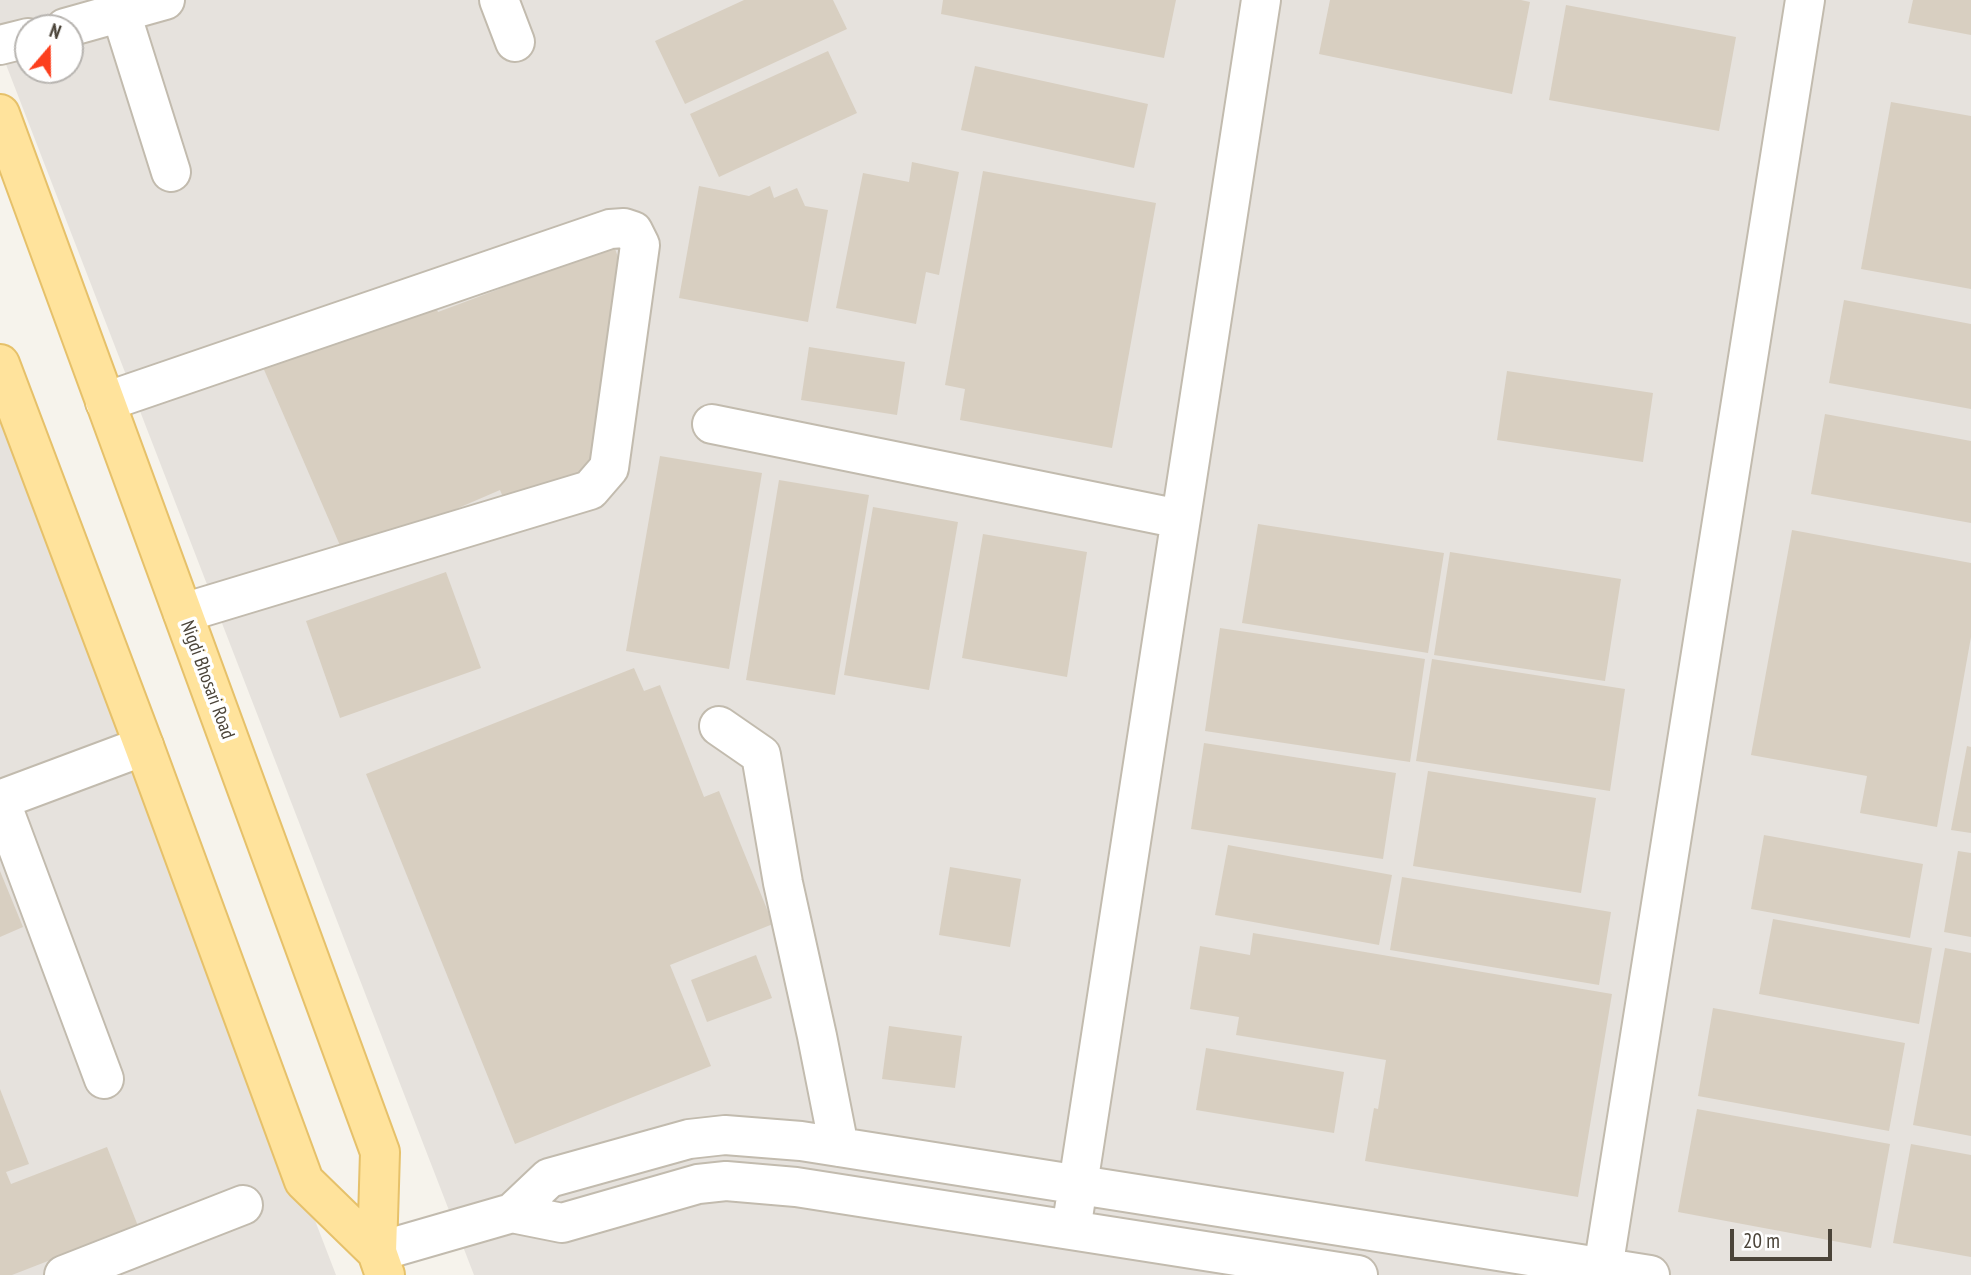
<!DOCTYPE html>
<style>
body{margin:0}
#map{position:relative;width:1971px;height:1275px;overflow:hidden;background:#f6f3ec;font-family:"PT Sans Narrow",sans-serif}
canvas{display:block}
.north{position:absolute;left:14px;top:14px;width:70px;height:70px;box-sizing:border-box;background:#fff;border:2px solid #b7b4b0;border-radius:50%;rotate:20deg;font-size:19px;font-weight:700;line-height:28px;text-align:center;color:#4b4439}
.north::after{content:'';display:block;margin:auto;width:24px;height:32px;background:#fc3f1d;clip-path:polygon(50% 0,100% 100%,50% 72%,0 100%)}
.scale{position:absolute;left:1730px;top:1229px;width:102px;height:32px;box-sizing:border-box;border:4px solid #4b4439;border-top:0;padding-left:9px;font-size:21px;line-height:24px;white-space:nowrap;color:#4b4439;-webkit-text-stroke:5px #fff;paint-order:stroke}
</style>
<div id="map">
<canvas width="1971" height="1275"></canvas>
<div class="north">N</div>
<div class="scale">20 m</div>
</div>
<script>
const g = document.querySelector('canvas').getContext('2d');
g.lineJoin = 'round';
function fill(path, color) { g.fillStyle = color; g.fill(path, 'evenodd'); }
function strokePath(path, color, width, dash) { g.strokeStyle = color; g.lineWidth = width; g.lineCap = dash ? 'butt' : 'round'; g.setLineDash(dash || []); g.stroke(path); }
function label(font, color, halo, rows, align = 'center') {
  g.font = font + ' "PT Sans Narrow",sans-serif'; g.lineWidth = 7; g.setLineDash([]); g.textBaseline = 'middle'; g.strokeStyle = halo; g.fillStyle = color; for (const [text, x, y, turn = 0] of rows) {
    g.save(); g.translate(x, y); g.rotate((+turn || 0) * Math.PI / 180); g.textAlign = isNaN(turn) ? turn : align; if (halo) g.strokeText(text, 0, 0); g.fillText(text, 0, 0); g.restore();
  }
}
const industrial = new Path2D(`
 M0 0H1971V1275H474L0 49ZM28 28H70V70H28Z
 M0 401 336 1275H0Z`);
const building = new Path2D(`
 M744 0H833L847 29 685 104 655 41Z
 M943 0H1176L1164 58 941 14Z
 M1330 0H1521L1530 2 1512 94 1319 54Z
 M1913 0H1971V35L1908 23Z
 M1566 5 1736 37 1719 131 1549 100Z
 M828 51 857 113 719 177 690 114Z
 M975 66 1148 104 1134 168 961 130Z
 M1891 102 1971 116V289L1861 269Z
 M912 162 959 172 939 275 926 272 916 324 836 308 863 173 909 182Z
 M983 171 1156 203 1112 448 960 420 965 389 945 385Z
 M699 186 749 196 770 186 774 198 797 188 805 206 828 210 808 322 679 298Z
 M614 246 625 276 593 475 507 507 500 490 345 557 262 365 432 298 438 312Z
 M1844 300 1971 324V409L1829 383Z
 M809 347 905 362 897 415 801 400Z
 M1507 371 1653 393 1643 462 1497 440Z
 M1825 414 1971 441V523L1811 494Z
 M660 456 762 473 729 669 626 651Z
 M779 480 869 495 835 695 746 680Z
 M873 507 958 522 929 690 844 675Z
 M1258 524 1444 553 1428 653 1242 623Z
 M1792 530 1971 563V637L1937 827 1860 813 1867 776 1751 755Z
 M983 534 1087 552 1067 677 962 658Z
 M1450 552 1621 579 1605 681 1434 655Z
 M446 572 481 668 340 718 306 621Z
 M1220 628 1425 659 1410 762 1205 731Z
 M1432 659 1625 689 1610 791 1416 761Z
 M634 668 644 691 660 685 704 797 719 791 773 924 670 965 711 1066 515 1144 366 774Z
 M1204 743 1396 773 1383 859 1191 829Z
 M1967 746 1971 747V833L1951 830Z
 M1428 771 1596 798 1581 893 1413 866Z
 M1764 835 1923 864 1910 938 1751 909Z
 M1228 845 1392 875 1379 945 1215 915Z
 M1958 851 1971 853V937L1944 932Z
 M950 867 1021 879 1010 947 939 935Z
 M0 871 23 927 0 937Z
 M1402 877 1611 912 1599 985 1390 950Z
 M1773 919 1932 948 1919 1024 1759 994Z
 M1253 933 1612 994 1578 1197 1365 1161 1374 1108 1378 1109 1386 1060 1236 1035 1239 1017 1190 1009 1200 946 1250 955Z
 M1945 948 1971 953V1136L1913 1125Z
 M756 955 772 998 707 1022 691 980Z
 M1713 1008 1905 1043 1889 1131 1698 1096Z
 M889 1026 962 1036 955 1088 882 1079Z
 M1206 1048 1344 1072 1334 1133 1196 1110Z
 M0 1089 29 1164 6 1172 11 1184 107 1147 138 1226 12 1275H0Z
 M1697 1109 1890 1144 1871 1248 1678 1212Z
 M1911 1144 1971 1155V1257L1893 1243Z`);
const minor = new Path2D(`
 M499 0 515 42
 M121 13 171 172
 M65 28 165 0
 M0 45 28 38
 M105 402 610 229 624 228 633 231 640 245 609 468 590 490 183 613
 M712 424 1180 519
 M719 726 761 755 783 883 817 1036 839 1147
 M2 799 144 746
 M0 800 104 1079
 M512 1213 562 1223 698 1184 726 1181 796 1187 1358 1275
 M1071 1230 1261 0
 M377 1252 512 1213 549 1178 689 1139 725 1135 801 1141 1650 1275
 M64 1275 243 1205
 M1602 1275 1805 0`);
const major = new Path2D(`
 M0 114 380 1152 377 1252 385 1275
 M0 364 144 746 304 1181 377 1252`);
const streetNames = [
 ["Nigdi Bhosari Road",207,680,70]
];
fill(industrial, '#e6e2dd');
fill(building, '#d8cfc1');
strokePath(minor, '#c2bbae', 42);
strokePath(major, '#e6c16a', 42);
strokePath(minor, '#fff', 38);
strokePath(major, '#ffe39c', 38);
label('19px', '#4b4439', '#fff', streetNames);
</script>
